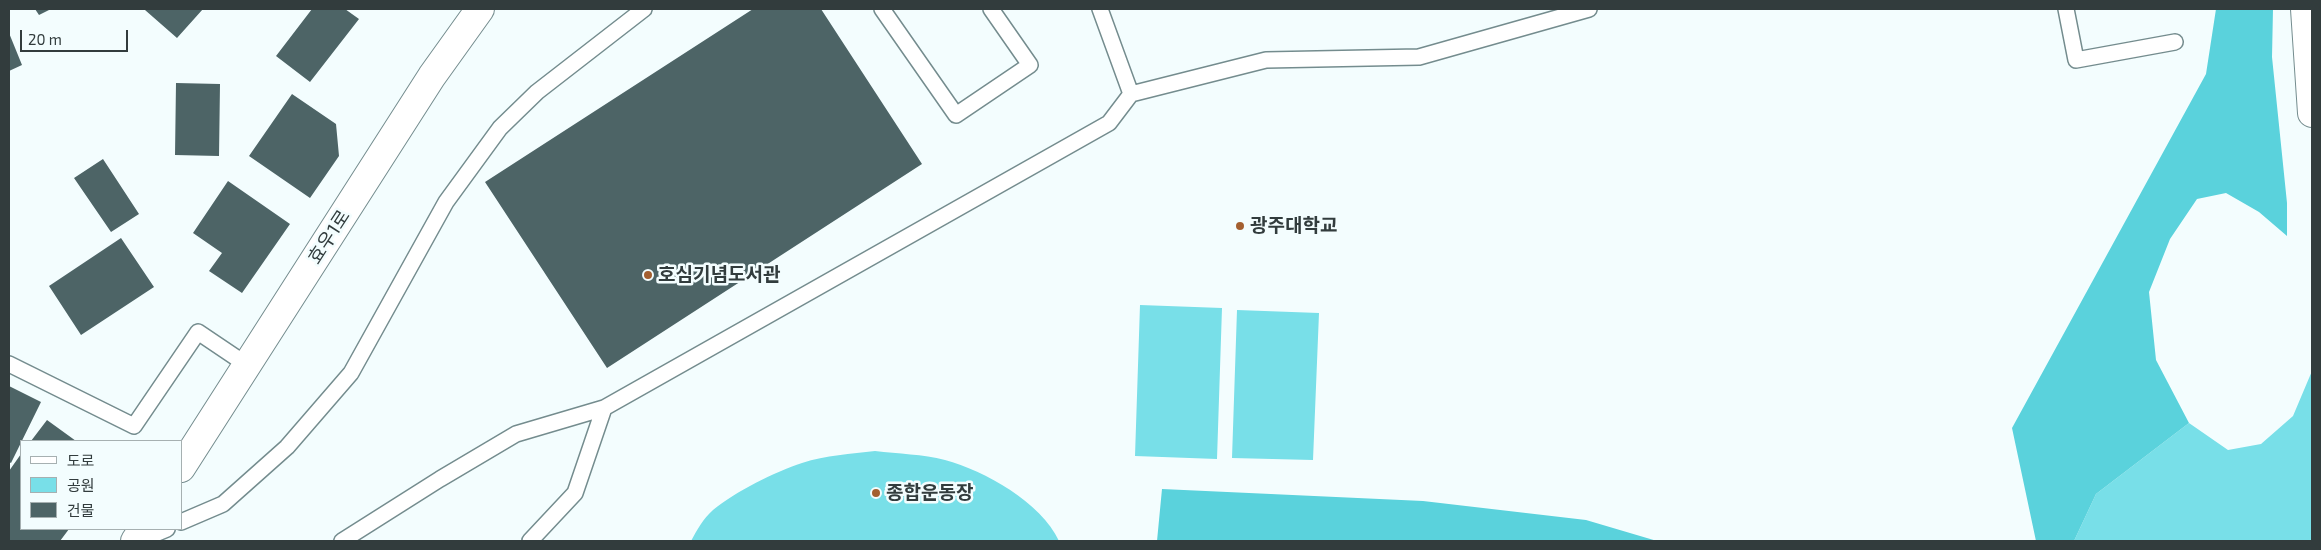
<!DOCTYPE html>
<meta charset="utf-8">
<style>
body{margin:0}
#map{position:relative;width:2321px;height:550px;overflow:hidden;background:#f3fdfe;font-family:"Exo 2","Noto Sans KR",sans-serif}
canvas{display:block}
.frame{position:absolute;inset:0;border:10px solid #323c3d;pointer-events:none}
.legend{position:absolute;left:20px;top:440px;width:162px;height:90px;box-sizing:border-box;background:#f3fdfe;border:1px solid #a6b0b1;margin:0;padding:6px 9px;list-style:none;font-size:15px;color:#323c3d}
.legend li{display:flex;align-items:center;gap:10px;height:25px}
.legend b{width:25px;border:1px solid #a6b0b1}
.scale{position:absolute;left:20px;top:30px;width:108px;height:22px;box-sizing:border-box;border:2px solid #323c3d;border-top:0;padding-left:6px;font-size:15px;line-height:18px;white-space:nowrap;color:#323c3d;-webkit-text-stroke:4px #f3fdfe;paint-order:stroke}
</style>
<div id="map">
<canvas width="2321" height="550"></canvas>
<div class="frame"></div>
<ul class="legend">
<li><b style="height:6px;background:#fff"></b>도로</li>
<li><b style="height:14px;background:#78dfe8"></b>공원</li>
<li><b style="height:14px;background:#4d6466"></b>건물</li>
</ul>
<div class="scale">20 m</div>
</div>
<script>
const g = document.querySelector('canvas').getContext('2d');
g.lineJoin = 'round';
function fill(path, color) { g.fillStyle = color; g.fill(path, 'evenodd'); }
function strokePath(path, color, width, dash) { g.strokeStyle = color; g.lineWidth = width; g.lineCap = dash ? 'butt' : 'round'; g.setLineDash(dash || []); g.stroke(path); }
function label(font, color, halo, rows, align = 'center') {
  g.font = font + ' "Exo 2","Noto Sans KR",sans-serif'; g.lineWidth = 5; g.setLineDash([]); g.textBaseline = 'middle'; g.strokeStyle = halo; g.fillStyle = color; for (const [text, x, y, turn = 0] of rows) {
    g.save(); g.translate(x, y); g.rotate((+turn || 0) * Math.PI / 180); g.textAlign = isNaN(turn) ? turn : align; if (halo) g.strokeText(text, 0, 0); g.fillText(text, 0, 0); g.restore();
  }
}
const green = new Path2D(`
 M1140 305 1222 308 1217 459 1135 456Z
 M1237 310 1319 313 1313 460 1232 458Z
 M2312 371V541H2074L2096 494 2189 423 2228 450 2261 444 2293 416Z
 M875 451C898 454 923 454 945 460 985 471 1041 502 1059 541H691C697 530 703 519 713 510 736 491 775 472 802 463 826 455 851 454 875 451Z`);
const forest = new Path2D(`
 M2216 9H2273L2272 57 2287 203V236L2259 212 2226 193 2197 199 2170 239 2149 292 2156 360 2189 423 2096 494 2074 541H2036L2012 428 2206 74Z
 M1162 489 1423 501 1586 520 1657 541H1157Z`);
const building = new Path2D(`
 M35 9H51L39 15Z
 M146 9H203L177 38 145 10Z
 M312 9H345L359 19 310 82 276 56Z
 M753 9H821L922 164 607 368 485 182Z
 M9 33 22 65 9 71Z
 M176 83 220 84 219 156 175 155Z
 M292 94 336 124 339 156 310 198 249 156Z
 M103 159 139 214 111 232 74 178Z
 M228 181 290 224 242 293 209 271 222 253 193 233Z
 M121 238 154 287 81 335 49 286Z
 M9 386 41 402 11 463 9 462Z
 M47 420 76 441H31Z
 M21 454V529H69L60 541H9V471Z`);
const service = new Path2D(`
 M882 9 956 115 1030 65 991 9
 M1100 9 1131 94
 M2066 9 2076 60 2175 42
 M9 364 134 426 198 332 247 365
 M181 522 223 504 287 447 351 373 446 202 500 128 537 92 644 9
 M138 541 167 529
 M342 541 440 479 516 434 604 408 1109 123 1131 94 1266 60 1419 57 1589 9
 M530 541 575 493 604 408`);
const minor = new Path2D(`
 M2305 9 2312 113
 M181 468 432 76 480 9
 M135 541 143 529`);
const markers = [
 [1240,226,5,"#a35f30"],
 [648,275,5,"#a35f30"],
 [876,493,5,"#a35f30"]
];
const poiNames = [
 ["광주대학교",1250,226],
 ["호심기념도서관",658,275],
 ["종합운동장",886,493]
];
const streetNames = [
 ["효우1로",329,237,-57]
];
fill(green, '#78dfe8');
fill(forest, '#5ad2dc');
fill(building, '#4d6466');
strokePath(service, '#748c8e', 18);
strokePath(minor, '#748c8e', 30);
strokePath(service, '#fff', 15);
strokePath(minor, '#fff', 28);
for (const [x, y, r, color] of markers) { const dot = new Path2D(); dot.arc(x, y, r, 0, 2 * Math.PI); g.fillStyle = color; g.fill(dot); strokePath(dot, '#f3fdfe', 2); }
label('bold 19px', '#323c3d', '#f3fdfe', poiNames, 'left');
label('19px', '#323c3d', '#f3fdfe', streetNames);
</script>
